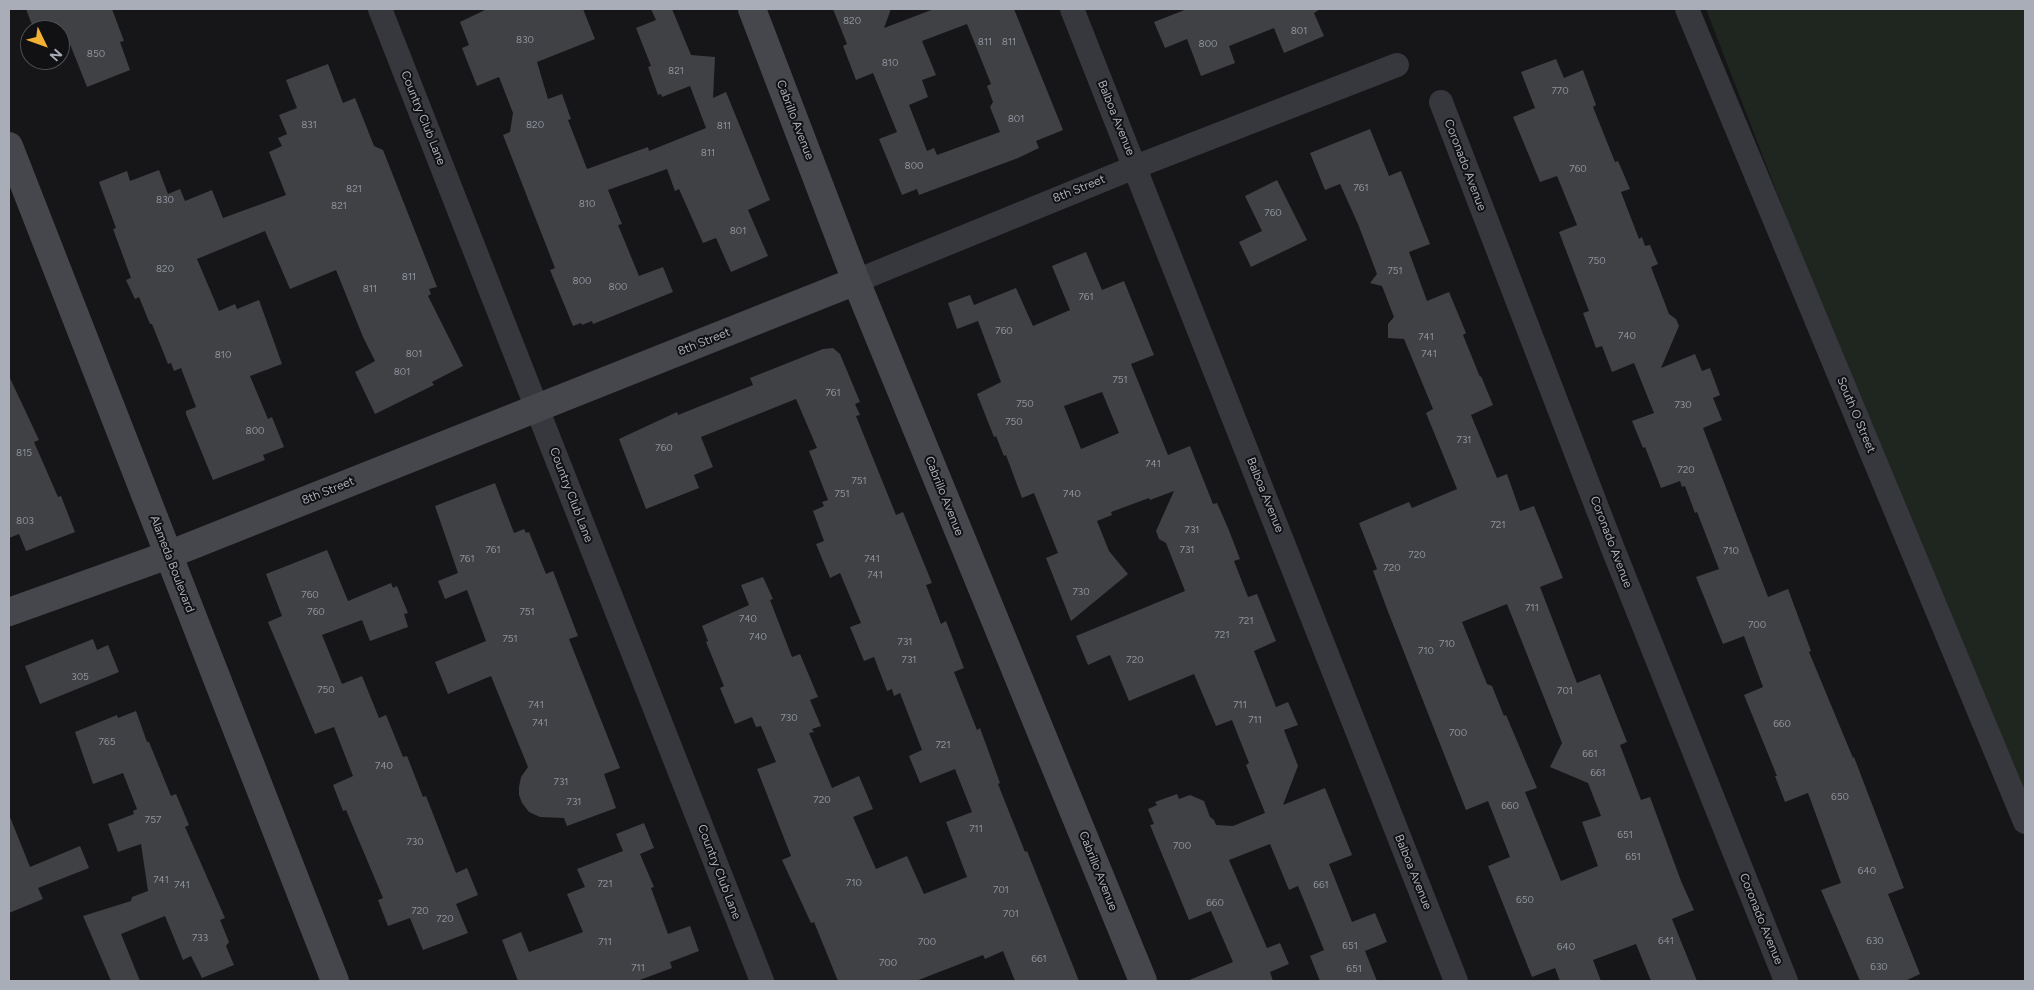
<!DOCTYPE html>
<style>
body{margin:0}
#map{position:relative;width:2034px;height:990px;overflow:hidden;background:#161618;font-family:Figtree,sans-serif}
canvas{display:block}
.frame{position:absolute;inset:0;border:10px solid #a8adb8;pointer-events:none}
.north{position:absolute;left:20px;top:20px;width:50px;height:50px;box-sizing:border-box;background:#111113;border:1px solid #4d4f55;border-radius:50%;rotate:132deg;font-size:14px;font-weight:700;line-height:20px;text-align:center;color:#a8adb8}
.north::after{content:'';display:block;margin:auto;width:18px;height:22px;background:#f2b134;clip-path:polygon(50% 0,100% 100%,50% 72%,0 100%)}
</style>
<div id="map">
<canvas width="2034" height="990"></canvas>
<div class="frame"></div>
<div class="north">N</div>
</div>
<script>
const g = document.querySelector('canvas').getContext('2d');
g.lineJoin = 'round';
function fill(path, color) { g.fillStyle = color; g.fill(path, 'evenodd'); }
function strokePath(path, color, width, dash) { g.strokeStyle = color; g.lineWidth = width; g.lineCap = dash ? 'butt' : 'round'; g.setLineDash(dash || []); g.stroke(path); }
function label(font, color, halo, rows, align = 'center') {
  g.font = font + ' Figtree,sans-serif'; g.lineWidth = 4; g.setLineDash([]); g.textBaseline = 'middle'; g.strokeStyle = halo; g.fillStyle = color; for (const [text, x, y, turn = 0] of rows) {
    g.save(); g.translate(x, y); g.rotate((+turn || 0) * Math.PI / 180); g.textAlign = isNaN(turn) ? turn : align; if (halo) g.strokeText(text, 0, 0); g.fillText(text, 0, 0); g.restore();
  }
}
const green = new Path2D(`
 M1706 9H2025V816L1825 317Z`);
const building = new Path2D(`
 M26 9H112L124 41 120 42 130 70 87 87 66 34 60 36V30H34Z
 M487 9H583L595 39 537 62 548 99 562 94 571 119 568 120 587 169 648 147 649 151 706 128 690 86 662 97 661 94 658 95 648 67 651 66 636 28 656 20 651 9H672L691 55 715 57 713 98 726 92 770 200 748 210 768 256 731 272 716 238 703 243 679 189 675 191 667 169 608 190 622 224 618 225 639 276 663 267 673 292 593 324 592 321 582 325 581 323 573 326 550 270 555 268 503 135 510 132 513 113 499 77 477 86 462 48 469 45 460 22Z
 M833 9H891L884 28 934 9H1014L1063 130 1036 141 1039 148 1018 158 919 195 917 189 902 195 879 139 897 132 873 73 856 80 843 46 847 44ZM967 24 991 84 987 86 993 102 990 107 1000 132 937 155 934 148 927 151 909 105 928 97 922 80 936 75 922 41Z
 M1187 9H1320L1314 13 1324 36 1284 53 1274 28 1229 46 1235 63 1201 76 1187 39 1165 48 1154 22Z
 M1556 59 1564 78 1583 70 1596 105 1593 107 1615 162 1618 161 1630 189 1621 192 1639 239 1642 237 1645 246 1650 245 1658 264 1651 267 1669 314 1676 319 1679 326 1661 368 1695 354 1702 371 1710 368 1720 395 1713 398 1722 420 1703 428 1768 597 1788 589 1811 651 1809 652 1853 758 1854 757 1904 888 1888 894 1920 974 1905 981H1860L1821 890 1841 883 1808 793 1785 802 1775 776H1777L1744 695 1763 687 1744 636 1723 644 1696 577 1719 569 1697 512 1695 513 1685 486 1682 487 1680 481 1661 488 1645 447 1643 448 1632 421 1654 413 1634 363 1612 372 1602 346 1596 348 1583 313 1589 311 1559 232 1577 225 1557 176 1540 182 1513 117 1535 108 1521 72Z
 M328 64 343 103 355 98 374 146 383 150 437 287 429 289 431 294 428 296 463 366 432 382 434 385 375 414 355 372 375 361 363 337 336 270 290 289 265 231 197 259 219 311 235 304 237 309 259 300 282 364 250 376 268 419 272 417 284 447 263 455 265 460 213 480 186 414V411L196 407 181 368 174 371 171 363 168 364 152 324H150L139 297 135 299 126 280 131 278 113 229 116 228 99 182 127 171 130 181 159 170 168 194 180 189 185 201 212 190 223 218 286 195 269 152 282 146 278 138 287 134 279 115 297 108 286 80Z
 M1370 129 1389 176 1401 171 1430 244 1409 252 1427 301 1449 292 1466 333 1463 335 1480 377 1481 376 1493 405 1471 415 1497 478 1507 474 1520 511 1534 506 1563 578 1540 587 1577 683 1600 674 1627 742 1620 745 1641 800 1650 797 1681 881 1694 910 1672 919 1697 981H1651L1636 944 1593 960 1601 981H1560L1555 968 1532 977 1488 866 1510 857 1488 801 1466 810 1387 609 1373 571 1377 569 1359 523 1409 502 1412 508 1457 489 1426 413 1433 409 1404 339 1388 338V324L1394 317 1382 286 1370 283 1377 274 1358 224 1340 184 1325 190 1310 153ZM1507 604 1562 743 1550 767 1588 783 1601 816 1582 822 1598 866 1561 881 1525 792 1537 788 1506 715 1504 716 1492 686 1487 684 1462 622Z
 M1277 180 1307 240 1251 267 1239 242 1262 231 1245 196Z
 M1086 252 1102 290 1124 281 1154 355 1131 364 1168 455 1190 446 1213 504 1217 503 1228 528 1240 559 1234 561 1248 597 1257 594 1276 641 1254 651 1276 707 1288 702 1298 725 1284 730 1298 766 1283 805 1325 788 1352 855 1329 864 1352 922 1375 913 1387 942 1365 951 1377 981H1320L1310 956 1324 950 1298 886 1289 890 1270 844 1229 860 1267 948 1280 943 1289 964 1270 972 1273 981H1187L1233 962 1211 911 1189 920 1150 825 1154 824 1148 809 1157 805 1155 802 1177 794 1179 799 1190 795 1204 801 1210 817 1214 820 1216 825 1233 826 1265 813 1246 765 1249 763 1232 720 1216 726 1194 674 1129 701 1110 655 1088 665 1076 636 1185 591 1166 543 1159 539 1156 531 1174 491 1150 500 1149 498 1111 512 1112 515 1097 521 1109 551 1128 574 1071 621 1046 558 1058 553 1034 493 1022 498 1006 455 1004 456 996 436 994 437 977 394 1001 382 978 321 957 329 948 303 970 295 974 305 1016 288 1033 326 1070 310 1052 266ZM1102 392 1119 433 1081 449 1064 406Z
 M833 348 840 354 860 402 855 404 860 415 856 416 896 515 903 512 932 583 926 585 941 624 946 621 964 668 954 672 977 730 980 728 1000 783 998 784 1025 852 1027 851 1079 981H1015L1003 951 985 959 983 955 916 981H838L814 922 811 923 782 860 791 856 757 769 776 762 761 726 756 727 752 717 735 724 720 688 724 686 706 642 708 641 702 626 749 605 741 585 763 577 773 599 770 600 792 657 800 654 818 697 810 700 821 726 812 729 814 732 809 733 832 788 859 776 873 809 853 817 876 869 907 856 924 894 967 877 946 822 972 812 955 769 920 783 909 756 922 750 900 693 894 696 892 689 887 691 874 657 864 661 850 627 861 623 840 573 830 578 816 544 824 541 813 511 824 506 822 502 828 500 809 451 817 448 796 399 701 437 713 467 694 475 699 488 646 509 619 439 677 412 678 415 753 385 750 378 823 349Z
 M9 376 39 440 34 442 58 497 61 496 75 532 26 551 19 534 9 538Z
 M495 483 514 533 524 529 526 533 529 532 546 574 553 571 578 636 569 639 620 768 604 774 616 808 567 826 564 818 540 817 529 812 522 803 519 795V787L521 777 528 767 491 676 448 694 435 662 486 641 467 590 445 599 438 581 458 573 435 506Z
 M327 550 348 601 391 583 393 588 397 586 408 613 404 614 408 627 370 641 362 620 322 635 342 684 362 676 379 718 386 715 403 757 407 756 423 797 426 796 456 873 467 868 478 895 456 904 468 933 423 950 410 918 388 926 378 900 383 898 346 810 343 811 333 785 353 776 334 727 315 734 268 622 282 616 266 574Z
 M93 639 97 650 108 645 119 672 40 704 25 666Z
 M136 711 147 742H149L171 796 176 794 189 825 185 827 225 918 220 920 229 942 226 946 234 965 202 978 191 956 183 960 165 916 121 934 140 981H111L83 916 131 901 132 897 148 891 141 844 118 852 108 824 134 814 133 811 137 809 123 773 93 784 75 732 117 715 118 718Z
 M10 817 30 867 80 846 89 868 38 888 43 899 9 913Z
 M644 823 654 848 640 854 654 887 651 888 668 934 690 926 699 951 670 962 672 968 637 981H518L502 940 521 932 529 952 583 932 567 894 585 887 577 869 623 851 616 834Z`);
const street = new Path2D(`
 M380 9 762 981
 M1072 9 1456 981
 M1687 9 2025 822
 M1441 102 1613 549 1786 981
 M856 281 1135 167 1397 65`);
const secondary = new Path2D(`
 M752 9 856 281 1143 981
 M9 146 335 981
 M9 612 168 555 856 281`);
const numberNames = [
 ["820",852,21],
 ["801",1299,31],
 ["830",525,40],
 ["811",985,42],
 ["811",1009,42],
 ["800",1208,44],
 ["850",96,54],
 ["810",890,63],
 ["821",676,71],
 ["770",1560,91],
 ["801",1016,119],
 ["831",309,125],
 ["820",535,125],
 ["811",724,126],
 ["811",708,153],
 ["800",914,166],
 ["760",1578,169],
 ["761",1361,188],
 ["821",354,189],
 ["830",165,200],
 ["810",587,204],
 ["821",339,206],
 ["760",1273,213],
 ["801",738,231],
 ["750",1597,261],
 ["820",165,269],
 ["751",1395,271],
 ["811",409,277],
 ["800",582,281],
 ["800",618,287],
 ["811",370,289],
 ["761",1086,297],
 ["760",1004,331],
 ["740",1627,336],
 ["741",1426,337],
 ["801",414,354],
 ["741",1429,354],
 ["810",223,355],
 ["801",402,372],
 ["751",1120,380],
 ["761",833,393],
 ["750",1025,404],
 ["730",1683,405],
 ["750",1014,422],
 ["800",255,431],
 ["731",1464,440],
 ["760",664,448],
 ["815",24,453],
 ["741",1153,464],
 ["720",1686,470],
 ["751",859,481],
 ["751",842,494],
 ["740",1072,494],
 ["803",25,521],
 ["721",1498,525],
 ["731",1192,530],
 ["761",493,550],
 ["731",1187,550],
 ["710",1731,551],
 ["720",1417,555],
 ["761",467,559],
 ["741",872,559],
 ["720",1392,568],
 ["741",875,575],
 ["730",1081,592],
 ["760",310,595],
 ["711",1532,608],
 ["760",316,612],
 ["751",527,612],
 ["740",748,619],
 ["721",1246,621],
 ["700",1757,625],
 ["721",1222,635],
 ["740",758,637],
 ["751",510,639],
 ["731",905,642],
 ["710",1447,644],
 ["710",1426,651],
 ["731",909,660],
 ["720",1135,660],
 ["305",80,677],
 ["750",326,690],
 ["701",1565,691],
 ["741",536,705],
 ["711",1240,705],
 ["730",789,718],
 ["711",1255,720],
 ["741",540,723],
 ["660",1782,724],
 ["700",1458,733],
 ["765",107,742],
 ["721",943,745],
 ["661",1590,754],
 ["740",384,766],
 ["661",1598,773],
 ["731",561,782],
 ["650",1840,797],
 ["720",822,800],
 ["731",574,802],
 ["660",1510,806],
 ["757",153,820],
 ["711",976,829],
 ["651",1625,835],
 ["730",415,842],
 ["700",1182,846],
 ["651",1633,857],
 ["640",1867,871],
 ["741",161,880],
 ["710",854,883],
 ["721",605,884],
 ["741",182,885],
 ["661",1321,885],
 ["701",1001,890],
 ["650",1525,900],
 ["660",1215,903],
 ["720",420,911],
 ["701",1011,914],
 ["720",445,919],
 ["733",200,938],
 ["641",1666,941],
 ["630",1875,941],
 ["711",605,942],
 ["700",927,942],
 ["651",1350,946],
 ["640",1566,947],
 ["661",1039,959],
 ["700",888,963],
 ["630",1879,967],
 ["711",638,968],
 ["651",1354,969]
];
const streetNames = [
 ["Country Club Lane",423,118,68],
 ["Balboa Avenue",1116,118,68],
 ["Cabrillo Avenue",795,120,69],
 ["Coronado Avenue",1465,165,69],
 ["8th Street",1079,189,-22],
 ["8th Street",704,342,-22],
 ["South O Street",1856,415,67],
 ["8th Street",328,491,-22],
 ["Country Club Lane",571,495,69],
 ["Balboa Avenue",1265,495,68],
 ["Cabrillo Avenue",944,496,68],
 ["Coronado Avenue",1611,542,69],
 ["Alameda Boulevard",172,564,69],
 ["Cabrillo Avenue",1098,871,68],
 ["Country Club Lane",719,872,69],
 ["Balboa Avenue",1413,872,68],
 ["Coronado Avenue",1761,919,68]
];
fill(green, '#1e261f');
fill(building, '#404145');
strokePath(street, '#37383d', 24);
strokePath(secondary, '#45474d', 28);
label('10px', '#8e929b', null, numberNames);
label('12px', '#a8adb8', '#111113', streetNames);
</script>
